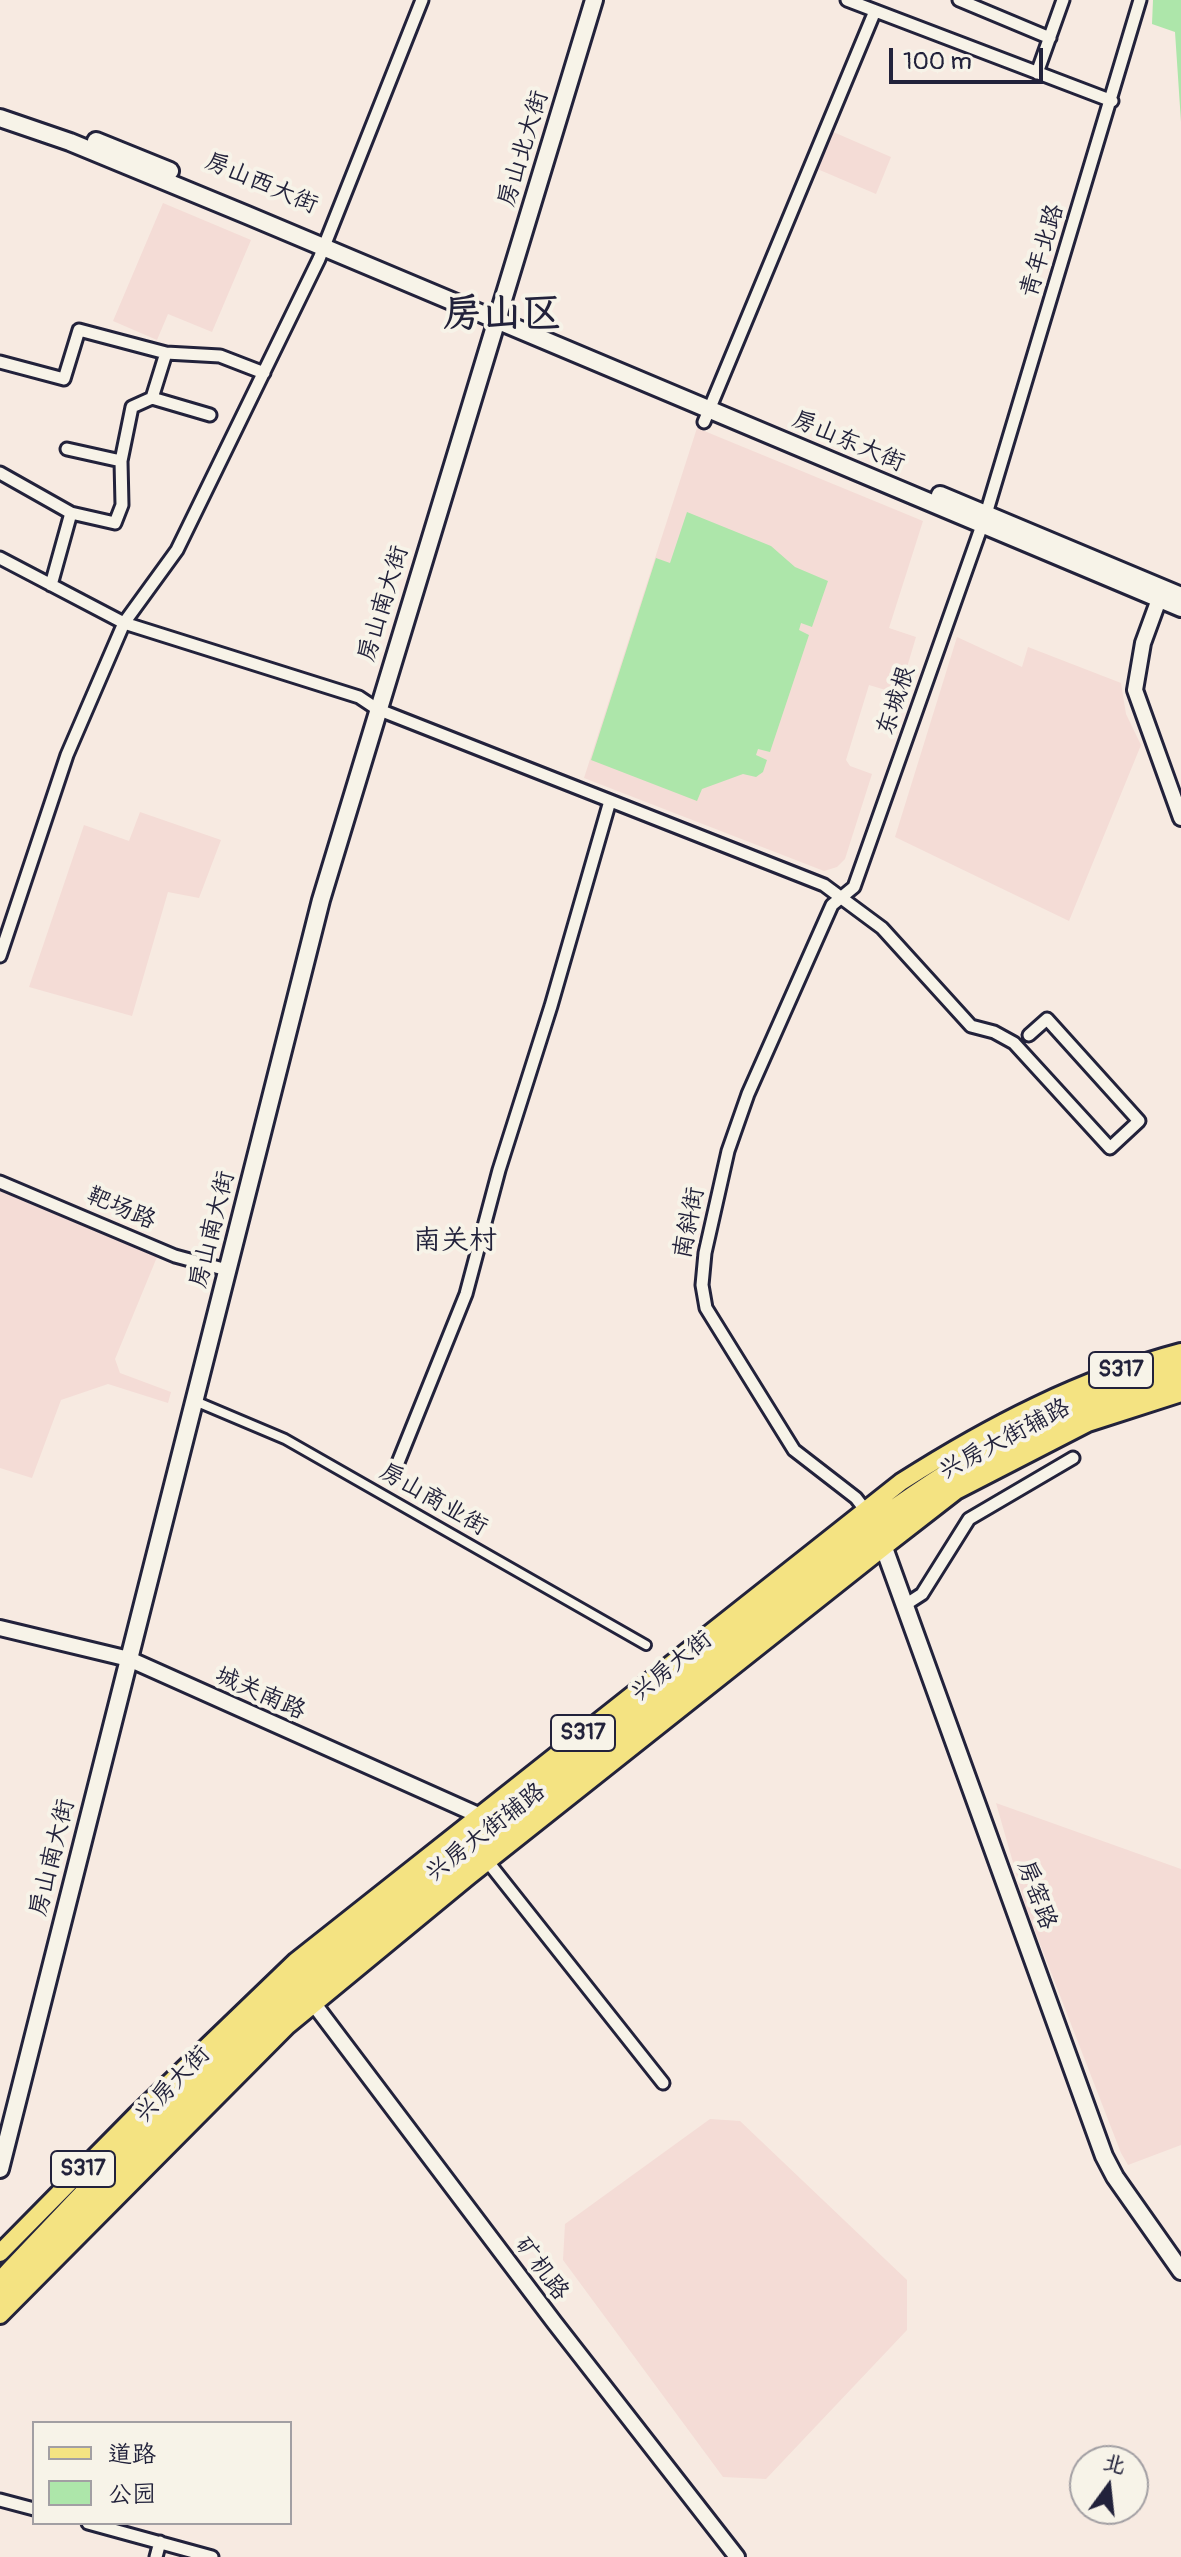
<!DOCTYPE html>
<meta charset="utf-8">
<style>
body{margin:0}
#map{position:relative;width:1181px;height:2557px;overflow:hidden;background:#f7eae1;font-family:Pangolin,"LXGW WenKai TC",sans-serif}
canvas{display:block}
.legend{position:absolute;left:32px;top:2421px;width:260px;height:104px;box-sizing:border-box;background:#f7f3e8;border:2px solid #a29fa3;margin:0;padding:10px 14px;list-style:none;font-size:24px;color:#22223b}
.legend li{display:flex;align-items:center;gap:16px;height:40px}
.legend b{width:40px;border:2px solid #a29fa3}
.north{position:absolute;left:1069px;top:2445px;width:80px;height:80px;box-sizing:border-box;background:#f7f3e8;border:2px solid #a29fa3;border-radius:50%;rotate:15deg;font-size:22px;font-weight:700;line-height:32px;text-align:center;color:#22223b}
.north::after{content:'';display:block;margin:auto;width:28px;height:36px;background:#22223b;clip-path:polygon(50% 0,100% 100%,50% 72%,0 100%)}
.scale{position:absolute;left:889px;top:48px;width:154px;height:36px;box-sizing:border-box;border:4px solid #22223b;border-top:0;padding-left:10px;font-size:24px;line-height:28px;white-space:nowrap;color:#22223b;-webkit-text-stroke:6px #f7f3e8;paint-order:stroke}
</style>
<div id="map">
<canvas width="1181" height="2557"></canvas>
<ul class="legend">
<li><b style="height:10px;background:#f4e382"></b>道路</li>
<li><b style="height:22px;background:#ade6aa"></b>公园</li>
</ul>
<div class="north">北</div>
<div class="scale">100 m</div>
</div>
<script>
const g = document.querySelector('canvas').getContext('2d');
g.lineJoin = 'round';
function fill(path, color) { g.fillStyle = color; g.fill(path, 'evenodd'); }
function strokePath(path, color, width, dash) { g.strokeStyle = color; g.lineWidth = width; g.lineCap = dash ? 'butt' : 'round'; g.setLineDash(dash || []); g.stroke(path); }
function label(font, color, halo, rows, align = 'center') {
  g.font = font + ' Pangolin,"LXGW WenKai TC",sans-serif'; g.lineWidth = 8; g.setLineDash([]); g.textBaseline = 'middle'; g.strokeStyle = halo; g.fillStyle = color; for (const [text, x, y, turn = 0] of rows) {
    g.save(); g.translate(x, y); g.rotate((+turn || 0) * Math.PI / 180); g.textAlign = isNaN(turn) ? turn : align; if (halo) g.strokeText(text, 0, 0); g.fillText(text, 0, 0); g.restore();
  }
}
const built = new Path2D(`
 M831 131 891 157 876 194 815 168Z
 M163 203 251 240 212 332 168 314 157 340 113 321Z
 M697 428 923 521 889 628 916 637 899 694 869 685 846 760 850 766 872 774 845 859 837 867 824 871 584 778Z
 M957 637 1022 667 1028 647 1121 683 1126 714 1141 745 1069 921 895 837Z
 M140 812 221 840 199 898 168 892 132 1016 29 987 84 825 129 841Z
 M0 1191 157 1257 115 1359 120 1373 171 1392 168 1403 108 1384 61 1400 32 1478 0 1468Z
 M996 1803 1181 1869V2145L1128 2165 1121 2153 1026 1908Z
 M710 2119 740 2121 907 2280V2330L766 2479 723 2477 563 2260 565 2224Z`);
const green = new Path2D(`
 M1153 0H1181V122L1175 32 1152 24Z
 M687 512 771 546 795 567 828 581 812 627 801 623 799 630 809 635 770 752 758 749 756 755 767 760 763 772 756 777 743 774 702 789 697 801 591 760 656 558 670 563Z`);
const pedestrian = new Path2D(`
 M195 1401 285 1439 646 1645`);
const minor = new Path2D(`
 M847 0 1112 101
 M959 0 1050 38
 M1037 73 1063 0
 M0 362 64 379 79 330 166 353 220 356 264 373
 M152 398 210 415
 M704 422 875 11
 M67 449 121 461
 M0 473 71 513 51 585
 M71 513 115 523 122 505 121 461 132 407 152 398 166 353
 M0 558 124 623 359 697 377 709 824 885 882 928 971 1026 994 1032 1014 1043 1110 1148 1139 1121 1047 1019 1029 1035
 M0 956 67 755 124 623 177 550 319 259 422 0
 M0 1182 175 1256 227 1270
 M395 1470 466 1294 499 1170 551 1006 610 801
 M869 1515 856 1498 794 1450 706 1308 702 1285 705 1253 728 1151 748 1094 832 905 854 887 986 514 1140 0
 M905 1605 922 1594 969 1519 1073 1458
 M488 1862 663 2083
 M0 2500 34 2509
 M88 2523 212 2557
 M156 2557 160 2542`);
const tertiary = new Path2D(`
 M1162 591 1143 643 1135 690 1181 818
 M0 1628 129 1659 487 1819
 M314 2004 554 2322 737 2557`);
const secondary = new Path2D(`
 M0 118 70 142 247 215 1181 608
 M96 141 170 171
 M940 495 1181 596
 M879 1534 1104 2156 1115 2177 1181 2271
 M0 2169 321 900 594 0`);
const primary = new Path2D(`
 M135 2116 296 1961 901 1482C989 1426 1079 1379 1181 1352
 M0 2253 135 2116 144 2111
 M0 2280C101 2174 199 2067 308 1970L874 1522C968 1454 1067 1396 1181 1367
 M0 2299 249 2042 323 1977 878 1533C973 1466 1068 1410 1181 1381
 M0 2315 287 2026 469 1876 884 1547 956 1491 1088 1423 1181 1393`);
const shields = [
 [1121,1370,64],
 [583,1733,64],
 [83,2169,64]
];
const shieldNames = [
 ["S317",1121,1370],
 ["S317",583,1733],
 ["S317",83,2169]
];
const streetNames = [
 ["房山北大街",524,149,-73],
 ["房山西大街",261,184,23],
 ["青年北路",1043,251,-73],
 ["房山东大街",848,442,23],
 ["房山南大街",384,604,-73],
 ["东城根",897,701,-71],
 ["靶场路",121,1209,23],
 ["南斜街",690,1223,-79],
 ["房山南大街",213,1230,-76],
 ["兴房大街辅路",1005,1440,-28],
 ["房山商业街",433,1500,30],
 ["兴房大街",672,1667,-39],
 ["城关南路",260,1694,24],
 ["兴房大街辅路",486,1833,-38],
 ["房山南大街",53,1858,-76],
 ["房窑路",1036,1895,70],
 ["兴房大街",173,2085,-46],
 ["矿机路",541,2269,53]
];
const quarterNames = [
 ["南关村",455,1242]
];
const townNames = [
 ["房山区",502,316]
];
fill(built, '#f4dcd6');
fill(green, '#ade6aa');
strokePath(pedestrian, '#22223b', 14);
strokePath(minor, '#22223b', 17);
strokePath(tertiary, '#22223b', 20);
strokePath(secondary, '#22223b', 22);
strokePath(primary, '#22223b', 22);
strokePath(pedestrian, '#f7f3e8', 8);
strokePath(minor, '#f7f3e8', 11);
strokePath(tertiary, '#f7f3e8', 14);
strokePath(secondary, '#f7f3e8', 16);
strokePath(primary, '#f4e382', 16);
for (const [x, y, w] of shields) { const box = new Path2D(); box.roundRect(x - w / 2, y - 18, w, 36, 6); g.fillStyle = '#f7f3e8'; g.fill(box); strokePath(box, '#22223b', 2); }
label('bold 22px', '#22223b', null, shieldNames);
label('24px', '#22223b', '#f7f3e8', streetNames);
label('28px', '#22223b', '#f7f3e8', quarterNames);
label('bold 40px', '#22223b', '#f7f3e8', townNames);
</script>
